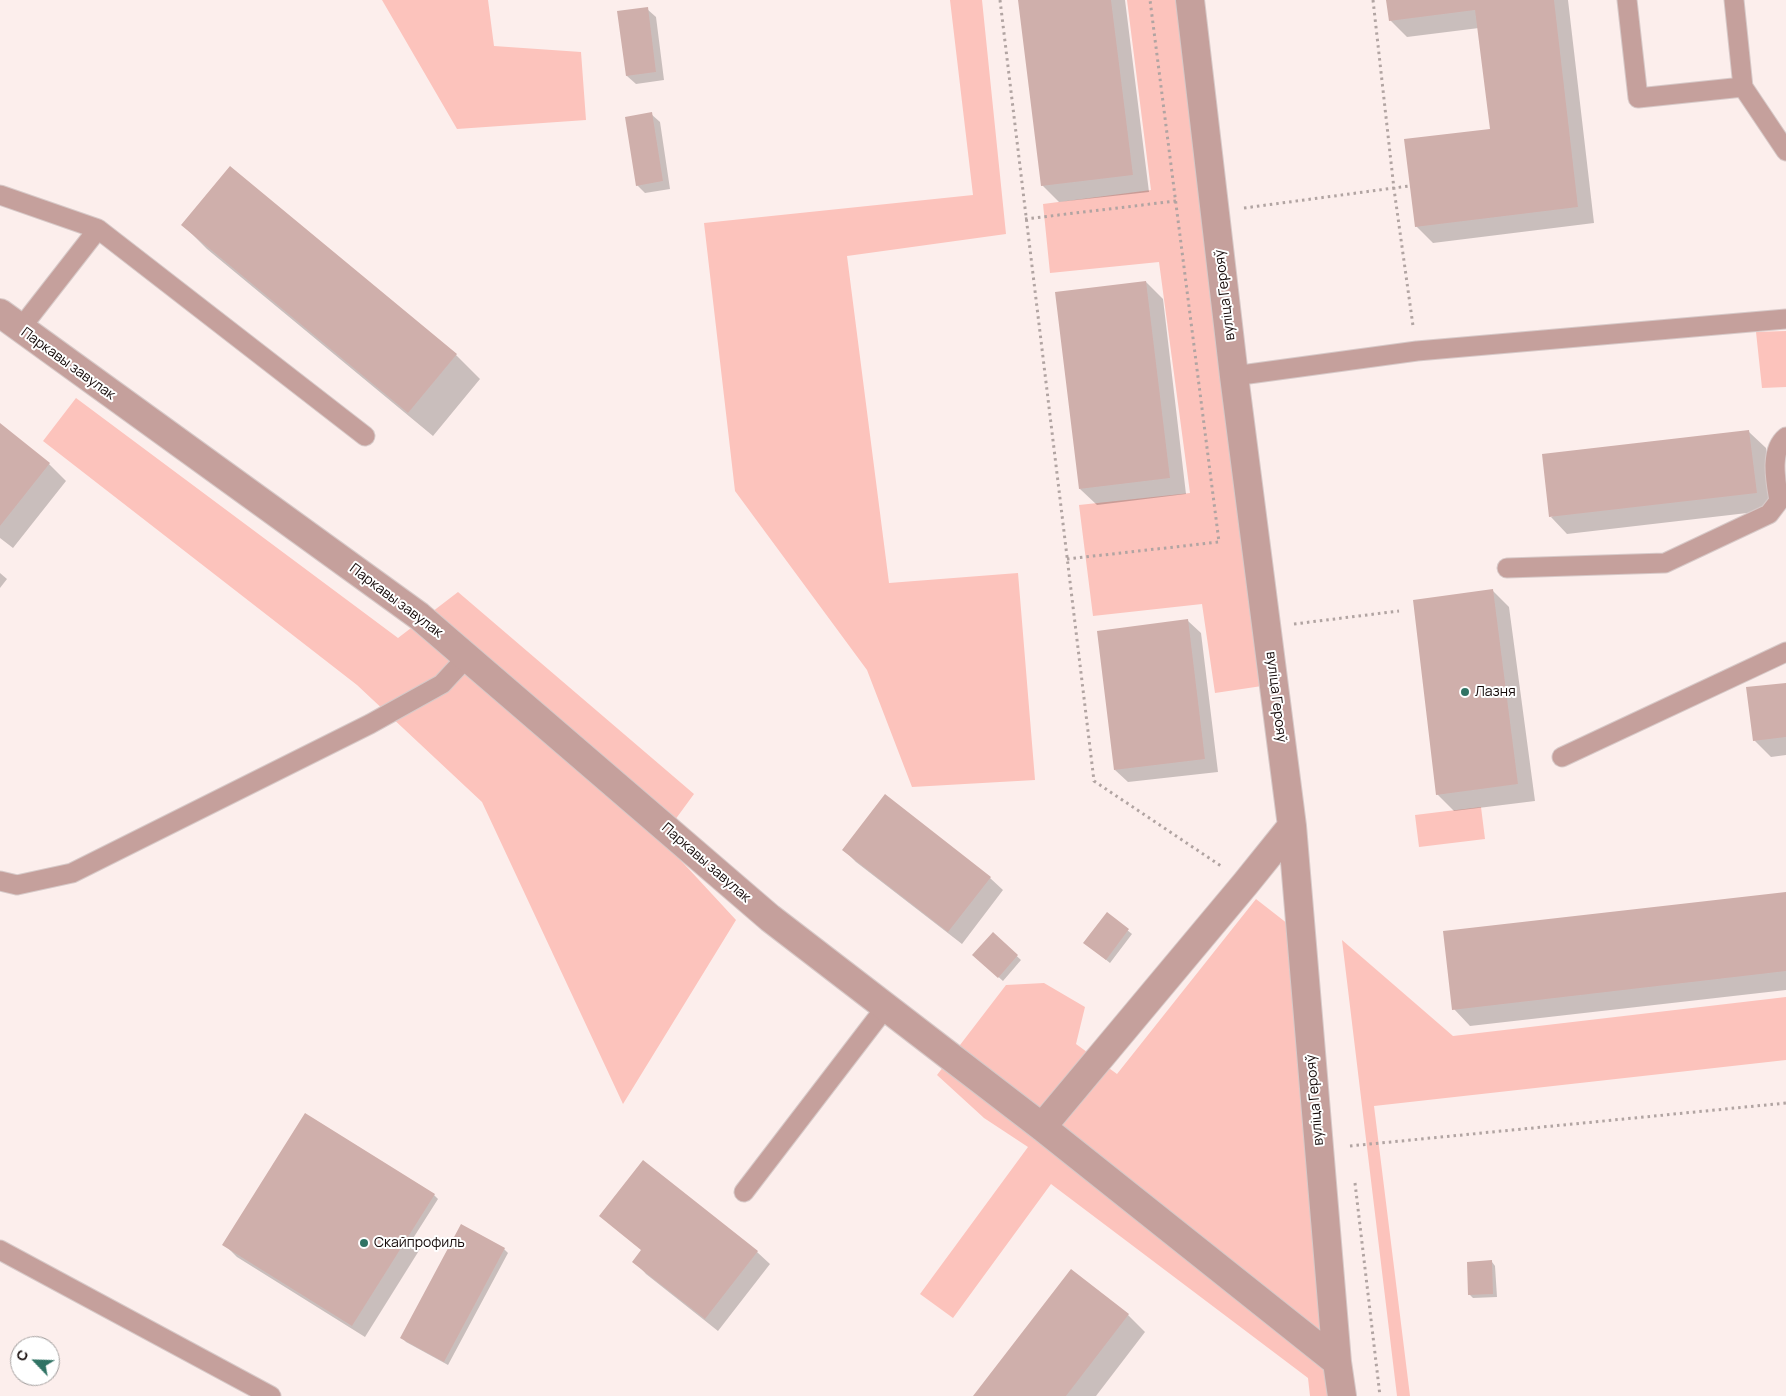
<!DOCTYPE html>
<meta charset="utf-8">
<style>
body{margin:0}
#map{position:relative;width:1786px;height:1396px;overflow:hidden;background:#fceeec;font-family:Manrope,sans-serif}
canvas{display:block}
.north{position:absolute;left:10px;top:1336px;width:50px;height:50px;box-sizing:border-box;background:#fff;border:1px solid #a19d9c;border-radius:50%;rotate:294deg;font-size:14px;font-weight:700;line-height:20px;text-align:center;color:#140908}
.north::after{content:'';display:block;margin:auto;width:18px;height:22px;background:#307364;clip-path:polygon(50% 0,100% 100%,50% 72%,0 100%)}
</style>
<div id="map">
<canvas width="1786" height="1396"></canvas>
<div class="north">С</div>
</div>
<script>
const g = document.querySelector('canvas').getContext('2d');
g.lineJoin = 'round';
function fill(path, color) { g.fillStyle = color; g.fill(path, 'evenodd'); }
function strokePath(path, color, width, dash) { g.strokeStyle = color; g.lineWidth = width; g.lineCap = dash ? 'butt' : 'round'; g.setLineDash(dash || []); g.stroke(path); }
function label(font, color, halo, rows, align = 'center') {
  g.font = font + ' Manrope,sans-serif'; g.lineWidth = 4; g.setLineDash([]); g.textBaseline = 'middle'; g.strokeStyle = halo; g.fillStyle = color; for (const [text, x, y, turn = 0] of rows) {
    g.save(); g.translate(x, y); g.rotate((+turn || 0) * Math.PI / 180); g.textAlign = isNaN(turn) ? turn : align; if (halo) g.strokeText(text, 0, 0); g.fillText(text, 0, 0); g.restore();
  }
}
const green = new Path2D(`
 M382 0H488L494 46 581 52 586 120 457 129Z
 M950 0H982L1006 234 847 256 889 583 1018 573 1035 780 912 787 867 670 735 491 704 223 973 195Z
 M1127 0H1179L1262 686 1215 693 1202 604 1093 616 1079 505 1190 493 1159 262 1050 273 1043 204 1151 190Z
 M1786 331V387L1762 388 1756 332Z
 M76 398 398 638 458 592 694 794 661 839 736 920 623 1104 482 802 357 685 43 441Z
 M1481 807 1485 839 1419 847 1415 815Z
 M1256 899 1288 924 1335 1396H1310L1308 1378 1051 1184 953 1318 920 1294 1028 1147 984 1118 937 1075 1006 985 1044 983 1085 1007 1076 1044 1117 1074Z
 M1342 940 1453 1036 1786 997V1060L1374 1106 1410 1396H1397Z`);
const shadow = new Path2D(`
 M1019 0H1125L1149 192 1059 202 1042 185Z
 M1388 0H1568L1594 223 1433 243 1416 226 1491 130 1479 28 1407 37 1390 20Z
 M647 9 656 17 664 80 636 84 627 76 618 13Z
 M651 114 660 122 670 189 645 193 637 185Z
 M183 225 456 355 480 379 433 436 207 249Z
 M1146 282 1163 299 1186 494 1097 505 1080 489Z
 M0 425 49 464 66 481 13 548 0 538Z
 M1749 432 1766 448 1773 510 1567 534 1551 517Z
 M0 573 7 579 0 588Z
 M1493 591 1509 607 1535 801 1454 811 1437 794Z
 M1188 621 1201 633 1218 772 1128 782 1115 770Z
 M1786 684V755L1771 757 1754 740Z
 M844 850 990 878 1003 890 962 944 856 862Z
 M1786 893V990L1470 1026 1454 1009Z
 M1107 914 1132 934 1110 963 1089 946Z
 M993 934 1021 960 1003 981 974 955Z
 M643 1162 757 1252 770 1264 718 1331 646 1274 634 1261 643 1250Z
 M434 1195 438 1199 412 1240 420 1249 365 1337 237 1257 224 1244Z
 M504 1249 508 1253 448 1365 406 1342 402 1338Z
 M1492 1262 1495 1266 1497 1297 1473 1298 1469 1294Z
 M1071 1271 1128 1315 1145 1332 1096 1396H975Z`);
const building = new Path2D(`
 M1018 0H1111L1133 175 1041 186Z
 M1386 0H1554L1578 207 1415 227 1404 139 1490 129 1475 10 1389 21Z
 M648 7 656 72 626 76 617 11Z
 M652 112 663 181 636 186 625 117Z
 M230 166 457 354 408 413 181 225Z
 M1146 281 1170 478 1079 489 1055 292Z
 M0 423 50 463 0 526Z
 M1749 430 1757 493 1549 517 1542 454Z
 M1493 589 1518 784 1436 795 1413 600Z
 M1188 619 1205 759 1114 770 1097 631Z
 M1786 683V737L1753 741 1746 687Z
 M885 794 991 877 948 932 842 850Z
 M1786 892V971L1452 1010 1443 931Z
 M1107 912 1129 929 1106 960 1083 943Z
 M993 932 1018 955 998 978 972 955Z
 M305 1113 435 1194 352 1326 222 1245Z
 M643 1160 758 1251 705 1319 632 1262 641 1250 599 1216Z
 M461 1224 505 1248 444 1362 400 1338Z
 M1492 1260 1493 1294 1468 1295 1467 1262Z
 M1071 1269 1129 1314 1066 1396H973Z`);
const path = new Path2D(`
 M1000 0 1094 781 1221 866
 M1373 0 1394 189 1413 326
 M1244 208 1409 186
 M1025 219 1176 201
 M1067 559 1219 542 1150 0
 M1294 624 1399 611
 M1350 1146 1786 1103
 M1355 1183 1380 1396`);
const lane = new Path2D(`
 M1627 0 1638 98 1743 87 1786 151
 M1734 0 1743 87
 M0 195 98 229 20 329
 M98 229 365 436
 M1234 376 1417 351 1786 319
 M1507 568 1665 563 1769 514 1779 501C1776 482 1769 451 1786 437
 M1562 757 1786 652
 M0 881 17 885 72 873 370 724 442 684 467 657
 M744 1192 885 1008
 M0 1250 271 1396`);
const street = new Path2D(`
 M1190 0 1234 376 1292 826 1337 1362 1342 1396
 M0 313 419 616 770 918 1042 1127 1337 1362
 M1042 1127 1246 883 1292 826`);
const markers = [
 [1465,692,5,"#307364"],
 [364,1243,5,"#307364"]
];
const streetNames = [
 ["вуліца Герояў",1225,295,-97],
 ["Паркавы завулак",68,364,36],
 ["Паркавы завулак",396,601,37],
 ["вуліца Герояў",1276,697,83],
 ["Паркавы завулак",706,863,41],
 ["вуліца Герояў",1315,1100,-95]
];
const poiNames = [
 ["Лазня",1475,692],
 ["Скайпрофиль",374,1243]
];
fill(green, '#fcc3bc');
fill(shadow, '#0003');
fill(building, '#cfafab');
strokePath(lane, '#d7c9c8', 21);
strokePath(street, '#d7c9c8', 30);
strokePath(path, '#b1a4a2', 3, [2.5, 4]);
strokePath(lane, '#c5a09c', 19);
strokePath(street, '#c5a09c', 28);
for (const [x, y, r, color] of markers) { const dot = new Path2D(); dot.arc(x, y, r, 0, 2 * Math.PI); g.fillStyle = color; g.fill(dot); strokePath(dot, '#fff', 2); }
label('14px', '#140908', '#fff', streetNames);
label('14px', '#140908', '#fff', poiNames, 'left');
</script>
